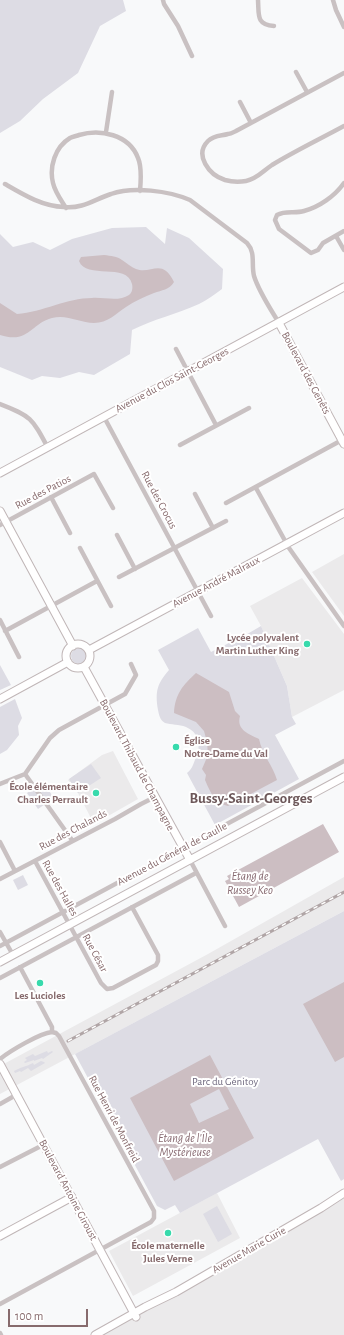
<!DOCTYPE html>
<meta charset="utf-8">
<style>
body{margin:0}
#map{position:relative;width:344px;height:1335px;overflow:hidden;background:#f8f9fa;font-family:"Alegreya Sans",sans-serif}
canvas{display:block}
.scale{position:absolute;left:8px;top:1309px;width:80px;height:18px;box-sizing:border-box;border:2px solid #876b6d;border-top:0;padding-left:5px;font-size:12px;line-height:14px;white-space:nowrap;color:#876b6d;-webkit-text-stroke:3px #fff;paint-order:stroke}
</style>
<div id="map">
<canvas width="344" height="1335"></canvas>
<div class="scale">100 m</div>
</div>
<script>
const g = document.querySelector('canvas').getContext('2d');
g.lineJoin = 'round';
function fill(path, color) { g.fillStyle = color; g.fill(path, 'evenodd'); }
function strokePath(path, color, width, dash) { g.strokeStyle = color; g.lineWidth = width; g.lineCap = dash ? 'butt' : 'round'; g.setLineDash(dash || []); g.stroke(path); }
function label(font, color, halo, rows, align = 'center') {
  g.font = font + ' "Alegreya Sans",sans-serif'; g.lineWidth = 4; g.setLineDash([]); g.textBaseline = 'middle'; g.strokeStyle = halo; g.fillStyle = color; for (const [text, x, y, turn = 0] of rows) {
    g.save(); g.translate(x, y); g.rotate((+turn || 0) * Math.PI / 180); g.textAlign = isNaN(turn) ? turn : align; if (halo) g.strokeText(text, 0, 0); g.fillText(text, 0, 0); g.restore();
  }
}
const built = new Path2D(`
 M344 554V616L312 572Z
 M302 578 344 634V690L292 717 287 686 261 626 250 606Z
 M113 751 138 799 94 824 78 793 68 780 102 755Z
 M344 877V911L0 1094V1066L208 954Z
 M217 1193 240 1238 133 1296 109 1251Z
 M344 1195V1335H101Z`);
const green = new Path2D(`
 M0 0H123L126 11 100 26 78 73 43 99 20 121 0 133Z
 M146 227 165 244 167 228 189 238 223 269 222 289C215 294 207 300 199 304 177 314 154 319 132 330L130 354 94 375 79 372 60 378 42 376 32 380 0 367V234L13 247 33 242 50 250 72 239 112 228Z
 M261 626 287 686 292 717 296 724 275 735 299 779 215 825 187 773C193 769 194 761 197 755 201 743 198 732 186 727 179 724 171 725 165 723 160 720 159 715 158 710 155 691 157 684 169 670L158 650 198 628 211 652 231 642 237 640Z
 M71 656a8 8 0 1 1 16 0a8 8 0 1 1-16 0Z
 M0 665 11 685 0 690Z
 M15 699 22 718 18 726 19 735 7 750 0 754V707Z
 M91 764 101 778 78 793 69 779Z
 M43 782 54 798 38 809 27 793Z
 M23 875 28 885 18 890 13 880Z
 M344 911V1179L341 1181 318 1139 180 1213 175 1205 165 1210 157 1206 75 1054Z
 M47 1051 48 1053 52 1051 53 1052 43 1059 42 1058 34 1061V1060L25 1063 24 1062 27 1060 25 1058 33 1054 35 1056Z
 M41 1061 44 1062 45 1063 31 1071 28 1068 21 1072 20 1071 15 1073 14 1071C21 1067 25 1067 33 1063L34 1065Z
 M217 1206 232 1234 218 1242 203 1214Z`);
const water = new Path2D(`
 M104 255C111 256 117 256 122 260 127 263 131 267 136 269 151 275 162 257 174 282 169 290 162 290 154 293 144 297 135 301 126 307 115 314 108 323 94 323 80 323 67 314 52 318 30 324 29 344 0 335V303L17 314C43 312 67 298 92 298 104 297 119 302 129 295 132 293 133 288 132 284 127 262 86 280 79 261L81 257Z
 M196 673 229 692 235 711 240 716C236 730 249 734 259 739 262 754 273 766 277 780L228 806C214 803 210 791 205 780L206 775 202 769 208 755 207 742 204 731 196 722 174 713C175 694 183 685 196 673Z
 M323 824 339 852 239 907 225 881 229 879 227 876Z
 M344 982V1057L335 1062 303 1004Z
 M210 1055 254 1138 174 1181 130 1098ZM219 1089 229 1109 199 1123 190 1104Z`);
const street = new Path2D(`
 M163 0 164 4 178 26 192 56
 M258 0C259 15 256 25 274 26
 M333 0 336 10 344 27
 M296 72 307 92
 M344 73 236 131C234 132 231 134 228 134 221 136 214 135 208 141 194 155 209 175 225 180 232 182 240 182 246 181 257 179 263 171 272 165 295 151 320 139 344 126
 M240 102 251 123
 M106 132 112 92
 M344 183C335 196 319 207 304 211 295 214 286 210 277 215L275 220 279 229 311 253 318 250 323 243 344 231
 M5 184C24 195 42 206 64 207 83 209 95 199 111 194 133 186 169 191 190 200L247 243C256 253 251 264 254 276 259 292 270 308 279 323
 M66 208C61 200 55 192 53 183 49 167 55 147 70 138 72 137 76 136 79 135 100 129 129 134 138 158 142 167 141 180 140 191
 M336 236 344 250
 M176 349 216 425
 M0 404C31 416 32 418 48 448
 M104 417 211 616
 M180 445 249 408
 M256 488 289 548 344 626
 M195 494 213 528
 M51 497 70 533
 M226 503 342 440
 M0 525 94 474 113 508
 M117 535 135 569
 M80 548 111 606
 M119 577 226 521
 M0 620 19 657
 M5 631 97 581
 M25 774 72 840
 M0 784 25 774 50 738 59 730 125 694 136 675 131 664
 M0 842 15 871
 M190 860 225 926
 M35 861 101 983 107 989 113 988 156 965 158 961V955L132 907
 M0 879 115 819 141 804 155 797
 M0 932 13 955
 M0 946 344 761
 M20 967 52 1027V1032
 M0 978 196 873
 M0 1059C10 1051 40 1033 52 1032
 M0 1104 16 1095
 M0 1167 43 1145
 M0 1304 151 1222 154 1218V1211L59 1036 56 1033 52 1032
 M0 1333 1 1335`);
const secondary = new Path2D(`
 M279 323 344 444
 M0 473 344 287
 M0 511 73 646
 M66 656a12 12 0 1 1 24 0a12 12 0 1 1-24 0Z
 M89 650 344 513
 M84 667 190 860
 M0 699 68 662
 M0 962 344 777
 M0 1064 136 1317
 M0 1236 72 1197
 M95 1335 145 1307 176 1292 321 1208 344 1193`);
const rail = new Path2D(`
 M68 1041 344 892`);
const markers = [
 [307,644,4,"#37daac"],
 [176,747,4,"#37daac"],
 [96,793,4,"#37daac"],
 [40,983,4,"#37daac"],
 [168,1233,4,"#37daac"]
];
const streetNames = [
 ["Boulevard des Genêts",306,373,62],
 ["Avenue du Clos Saint-Georges",172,380,-28],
 ["Rue des Patios",43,492,-28],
 ["Rue des Crocus",159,500,62],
 ["Avenue André Malraux",216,582,-28],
 ["Boulevard Thibaud de Champagne",137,765,62],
 ["Rue des Chalands",73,830,-28],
 ["Avenue du Général de Gaulle",172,854,-28],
 ["Rue des Halles",60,888,61],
 ["Rue César",95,953,62],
 ["Rue Henri de Monfreid",114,1119,62],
 ["Boulevard Antoine Giroust",68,1190,62],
 ["Avenue Marie Curie",249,1250,-30]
];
const poiNames = [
 ["Lycée polyvalent",299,638],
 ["Martin Luther King",299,651],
 ["Église",184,741,"left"],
 ["Notre-Dame du Val",184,754,"left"],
 ["École élémentaire",88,787],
 ["Charles Perrault",88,800],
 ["Les Lucioles",40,996,"center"],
 ["École maternelle",168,1246,"center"],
 ["Jules Verne",168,1259,"center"]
];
const parkNames = [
 ["Parc du Génitoy",225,1082]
];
const waterNames = [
 ["Étang de",250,876],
 ["Russey Keo",250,890],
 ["Étang de l'Île",185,1138],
 ["Mystérieuse",185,1152]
];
const districtNames = [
 ["Bussy-Saint-Georges",251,798]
];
fill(built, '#ebeaeb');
fill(green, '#dddce4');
fill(water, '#ccbec2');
strokePath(secondary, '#c0b6b7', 9);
strokePath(street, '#c9c1c2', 4.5);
strokePath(secondary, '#fff', 7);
strokePath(rail, '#b0a5a6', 3);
strokePath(rail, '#fff', 1.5, [4.5]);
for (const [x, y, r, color] of markers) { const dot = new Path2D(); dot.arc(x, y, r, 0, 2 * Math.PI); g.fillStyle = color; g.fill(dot); strokePath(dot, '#fff', 1.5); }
label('11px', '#876b6d', '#fff', streetNames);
label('bold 11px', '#876b6d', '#fff', poiNames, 'right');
label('11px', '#6f697f', '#fff', parkNames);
label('italic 12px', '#896c73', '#fff', waterNames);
label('bold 15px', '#6d585a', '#fff', districtNames);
</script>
